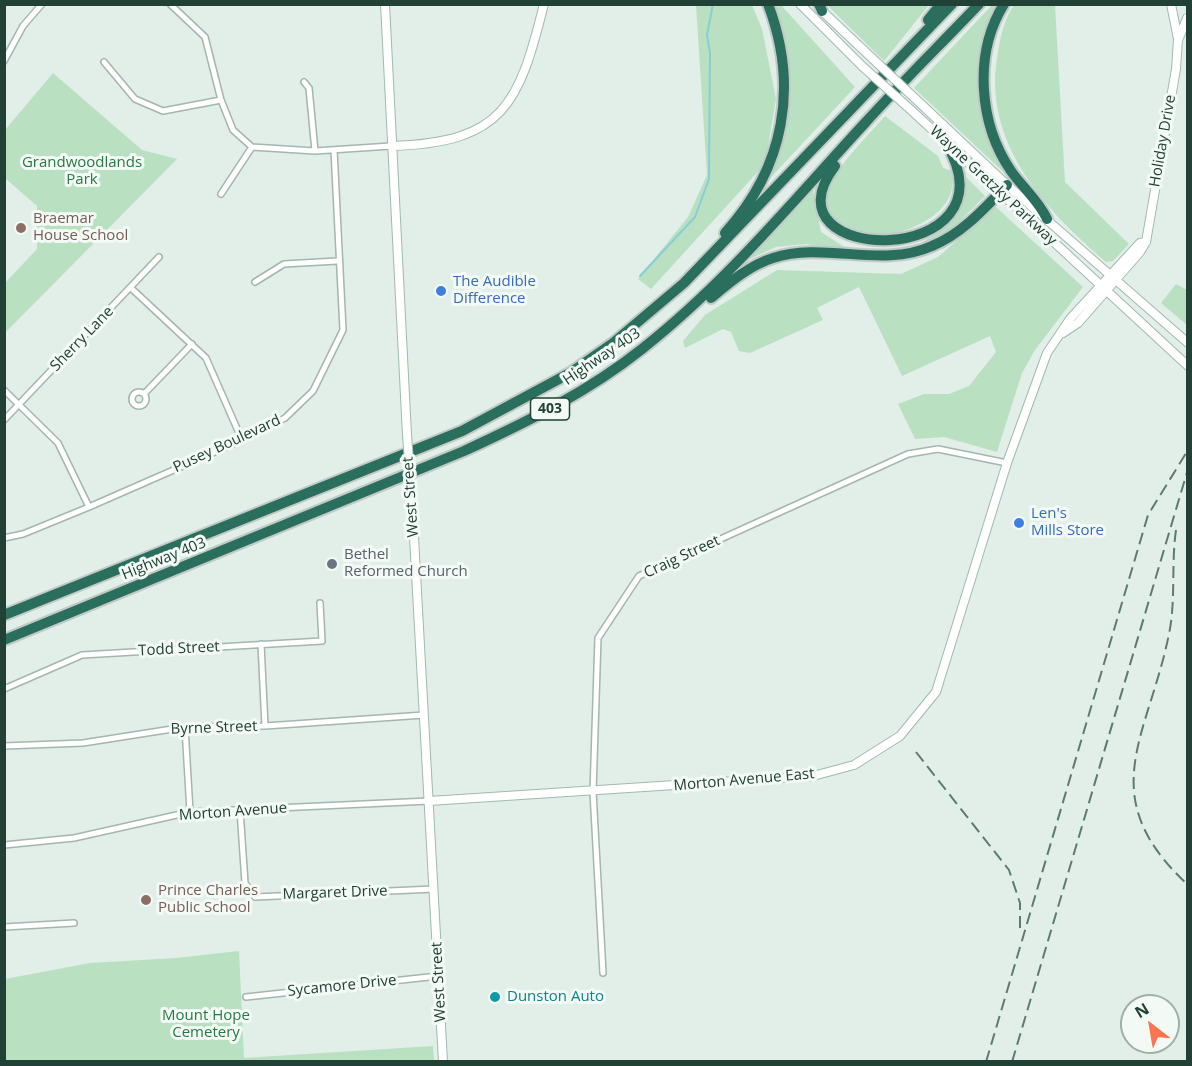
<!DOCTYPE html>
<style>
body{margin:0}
#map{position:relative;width:1192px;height:1066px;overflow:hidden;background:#e2eee8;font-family:"Open Sans",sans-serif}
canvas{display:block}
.frame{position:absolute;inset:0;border:6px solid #214036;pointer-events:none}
.north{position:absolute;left:1120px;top:994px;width:60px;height:60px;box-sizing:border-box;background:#f3faf6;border:2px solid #9fb0a9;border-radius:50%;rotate:329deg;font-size:16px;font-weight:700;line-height:24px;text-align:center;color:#214036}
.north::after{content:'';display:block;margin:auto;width:21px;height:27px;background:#fc7352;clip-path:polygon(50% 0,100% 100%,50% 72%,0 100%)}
</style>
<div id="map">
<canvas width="1192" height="1066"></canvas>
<div class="frame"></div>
<div class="north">N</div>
</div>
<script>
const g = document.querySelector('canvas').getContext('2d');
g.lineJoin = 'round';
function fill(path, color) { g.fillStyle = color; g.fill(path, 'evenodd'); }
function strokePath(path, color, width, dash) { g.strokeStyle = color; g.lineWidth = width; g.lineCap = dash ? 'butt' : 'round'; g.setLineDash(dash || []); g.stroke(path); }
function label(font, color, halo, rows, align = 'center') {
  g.font = font + ' "Open Sans",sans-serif'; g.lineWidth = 6; g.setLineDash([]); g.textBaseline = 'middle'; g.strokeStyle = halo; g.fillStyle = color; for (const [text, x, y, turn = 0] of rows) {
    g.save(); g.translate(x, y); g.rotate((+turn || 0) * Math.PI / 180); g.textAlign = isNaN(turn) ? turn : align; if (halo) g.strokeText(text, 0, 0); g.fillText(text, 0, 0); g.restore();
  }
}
const green = new Path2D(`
 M696 5H752L762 29 776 99 765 164 651 289 638 279 688 217 707 175Z
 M772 5H781L855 87 762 187C790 131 799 62 772 5Z
 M827 5H929L884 61Z
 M992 5H999L984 38 979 89 1013 181 914 88Z
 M1014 5H1055L1065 182 1129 244 1113 261 1106 262C1043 208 981 141 998 52 1001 34 1004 20 1014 5Z
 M53 73 142 150 177 159 5 333V283L37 249V206L5 178V130Z
 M885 116 938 156 943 168 950 170C973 232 823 266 827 198 828 173 869 135 885 116Z
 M965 176 985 196 949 232 920 244C947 226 961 209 965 176Z
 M813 189 821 232 849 250 806 244 776 247 741 263Z
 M996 207 1083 287 1035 350 1022 373 997 452 944 437 915 439 898 404 924 394H949L969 386 996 352 990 336 902 376 859 287 817 308 823 320 750 353 739 351 731 332 723 329 685 348 683 341 705 315 777 270 901 274 938 257Z
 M1176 284 1187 290V325L1161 303Z
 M239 951 244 1058 433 1046 434 1061H5V979L90 963 176 958Z`);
const stream = new Path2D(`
 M640 276 695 217 709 179 710 53 707 35 713 4`);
const street = new Path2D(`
 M170 4 205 37 221 100 233 130 252 147 315 151 391 146
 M4 61 23 26 42 4
 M104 62 135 99 163 111 221 100
 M304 82 309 88 315 151
 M221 194 252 147
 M255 282 284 264 337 261
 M131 288 206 358 242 440
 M4 390 58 443 89 507
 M132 399a7 7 0 1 1 14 0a7 7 0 1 1-14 0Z
 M144 394 192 344
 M4 420 159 257
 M4 538 23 534 89 507 242 440 285 418 313 391 343 330 334 150
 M261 644 265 726
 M4 689 82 655 322 641 320 603
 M185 727 190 812
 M4 746 83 743 185 727 265 726 424 715
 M240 810 245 883 255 897 434 889
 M4 845 74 838 190 812 429 801
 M4 927 74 923
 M603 973 593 792 598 638 639 576 908 454 938 449 1007 463
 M246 997 438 976`);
const secondary = new Path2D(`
 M385 4 407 435
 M800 4 862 66
 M820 9 873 59
 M1179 38 1187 18
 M921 104 1007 185 1188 343
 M911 110 1188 366
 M391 146C504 143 519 104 544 4
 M1063 333 1078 323 1140 252 1146 242 1176 69 1178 39 1171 4
 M412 501 443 1062
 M429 801 813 776 854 765 900 736 936 692 1007 463 1047 353 1070 319 1140 243 1146 242`);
const highway = new Path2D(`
 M819 4 822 11
 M1004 4C973 54 979 124 1011 171 1023 188 1039 201 1047 219
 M928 20 941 4
 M835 166C758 268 1021 269 946 143
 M725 233C785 167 799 86 768 4
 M711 298C729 283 750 265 773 258 825 241 881 269 932 246 962 234 985 208 1007 185
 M4 615 462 431 570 373 613 343 684 283 952 4
 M4 640 464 451C527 422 588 392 642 349 726 283 793 201 865 123 902 82 941 44 979 4`);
const rail = new Path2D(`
 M1176 530C1171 565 1176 600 1169 634 1148 738 1092 796 1188 885
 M916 752 1009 870 1020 903V931
 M986 1062 1148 515 1188 450
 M1012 1062 1188 469`);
const secondaryBridge = new Path2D(`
 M873 59 921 104
 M862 66 911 110
 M407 435 412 501`);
const markers = [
 [21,228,6,"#8d6e63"],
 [441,291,6,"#3f7fe0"],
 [1019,523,6,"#3f7fe0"],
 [332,564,6,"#6b7280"],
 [146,900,6,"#8d6e63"],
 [495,997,6,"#0f9aa8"]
];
const shields = [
 [550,409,39]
];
const shieldNames = [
 ["403",550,409]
];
const streetNames = [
 ["Holiday Drive",1163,141,-80],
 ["Wayne Gretzky Parkway",993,186,43],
 ["Sherry Lane",82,339,-46],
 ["Highway 403",602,357,-34],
 ["Pusey Boulevard",227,444,-25],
 ["West Street",411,497,-94],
 ["Craig Street",682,557,-25],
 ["Highway 403",164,559,-22],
 ["Todd Street",179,649,-3],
 ["Byrne Street",214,728,-2],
 ["Morton Avenue East",744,780,-5],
 ["Morton Avenue",233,812,-4],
 ["Margaret Drive",335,893,-2],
 ["West Street",439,982,-93],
 ["Sycamore Drive",342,986,-6]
];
const parkNames = [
 ["Grandwoodlands",82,163],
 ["Park",82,180],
 ["Mount Hope",206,1016],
 ["Cemetery",206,1033]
];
const educationNames = [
 ["Braemar",33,219],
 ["House School",33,236],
 ["Prince Charles",158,891],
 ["Public School",158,908]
];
const shopNames = [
 ["The Audible",453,282],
 ["Difference",453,299],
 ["Len's",1031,514],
 ["Mills Store",1031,531]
];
const worshipNames = [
 ["Bethel",344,555],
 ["Reformed Church",344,572]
];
const cultureNames = [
 ["Dunston Auto",507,997]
];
fill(green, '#bae0c2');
strokePath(stream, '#87ced6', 2);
strokePath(street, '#a4b6af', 8);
strokePath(secondary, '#a0baaf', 10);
strokePath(highway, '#c1cac7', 14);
strokePath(street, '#fff', 5);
strokePath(secondary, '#fff', 8);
strokePath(highway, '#2a6f5d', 10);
strokePath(rail, '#5b7c71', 2, [12, 6]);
strokePath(secondaryBridge, '#a0baaf', 10, []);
strokePath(secondaryBridge, '#fff', 8);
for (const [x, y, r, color] of markers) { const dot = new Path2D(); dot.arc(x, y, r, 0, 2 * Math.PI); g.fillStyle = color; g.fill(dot); strokePath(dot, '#f3faf6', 2); }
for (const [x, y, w] of shields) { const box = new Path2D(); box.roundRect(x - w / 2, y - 11, w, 22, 4.5); g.fillStyle = '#f3faf6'; g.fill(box); strokePath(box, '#214036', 1.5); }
label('bold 14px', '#214036', null, shieldNames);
label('15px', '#214036', '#f3faf6', streetNames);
label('15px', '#287a43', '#f3faf6', parkNames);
label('15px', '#785e54', '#f3faf6', educationNames, 'left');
label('15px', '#366cbe', '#f3faf6', shopNames, 'left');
label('15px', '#5b616d', '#f3faf6', worshipNames, 'left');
label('15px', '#0d838f', '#f3faf6', cultureNames, 'left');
</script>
